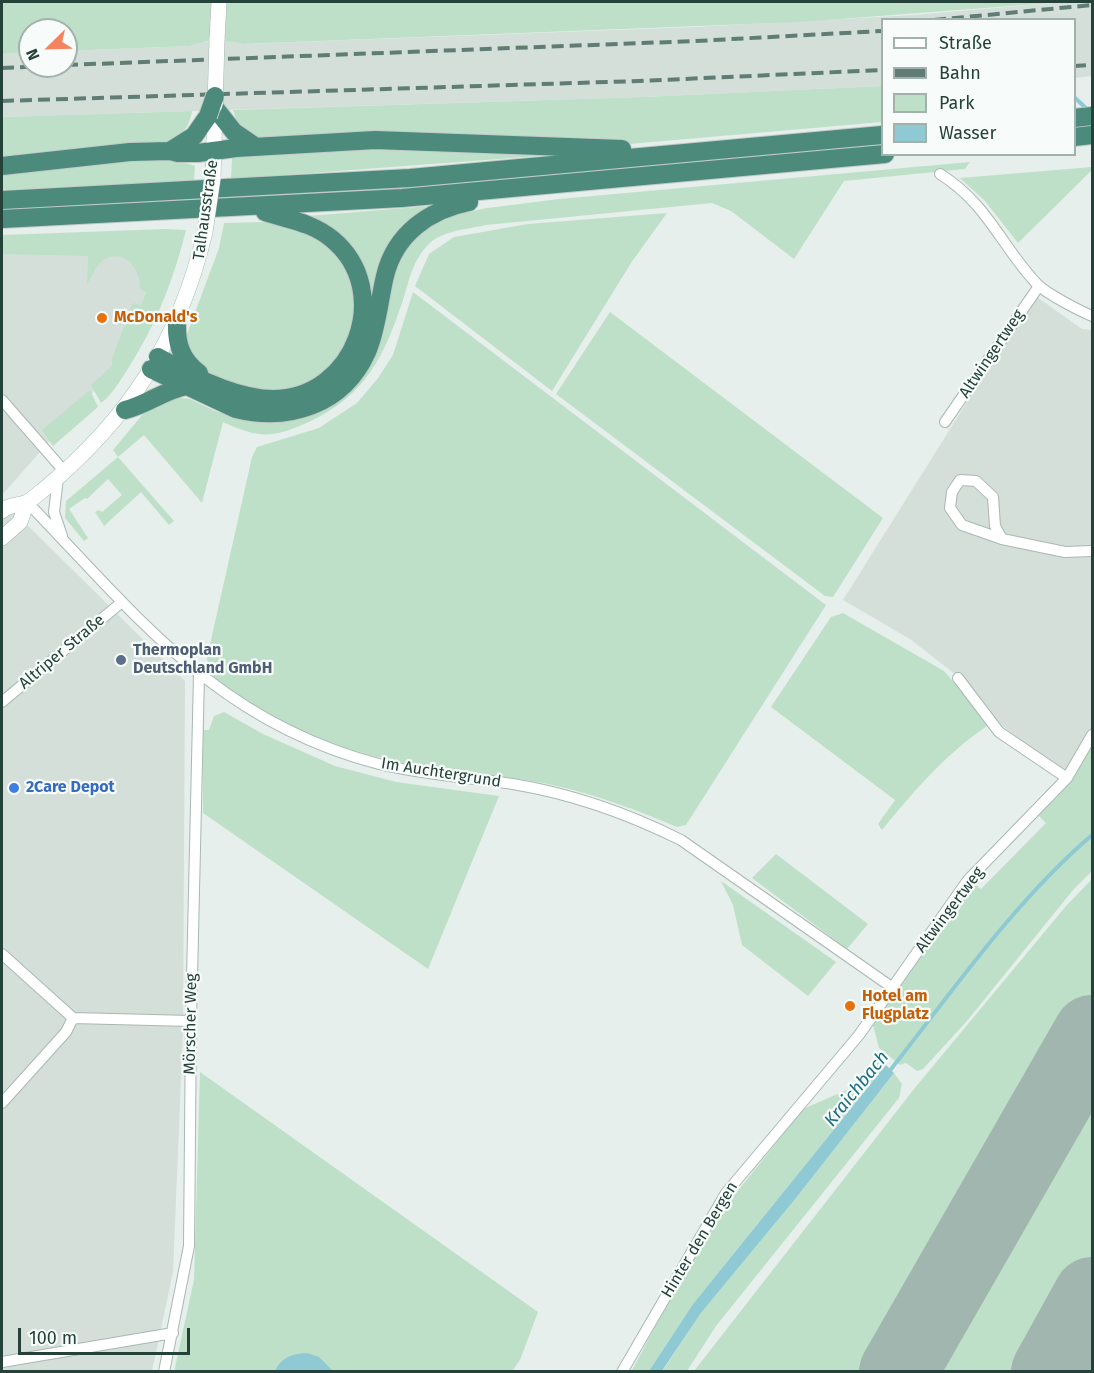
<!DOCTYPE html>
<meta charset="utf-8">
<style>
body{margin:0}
#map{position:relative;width:1094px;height:1373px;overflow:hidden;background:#e6efeb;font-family:"Fira Sans",sans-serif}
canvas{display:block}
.frame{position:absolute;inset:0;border:3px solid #24423a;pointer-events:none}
.legend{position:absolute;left:881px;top:18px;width:195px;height:138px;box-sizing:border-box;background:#f7fbf9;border:2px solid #a3b1ad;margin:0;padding:8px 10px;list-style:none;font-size:18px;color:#24423a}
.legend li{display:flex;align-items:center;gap:12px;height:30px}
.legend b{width:30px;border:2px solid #a3b1ad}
.north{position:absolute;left:18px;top:18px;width:60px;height:60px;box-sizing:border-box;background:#f7fbf9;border:2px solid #a3b1ad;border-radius:50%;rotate:247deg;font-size:16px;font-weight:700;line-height:24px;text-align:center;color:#24423a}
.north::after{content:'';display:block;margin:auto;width:21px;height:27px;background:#f4845f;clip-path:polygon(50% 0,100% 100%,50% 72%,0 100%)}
.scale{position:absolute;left:18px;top:1328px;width:172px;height:27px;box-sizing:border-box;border:3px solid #24423a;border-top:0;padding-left:8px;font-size:18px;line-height:21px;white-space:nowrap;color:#24423a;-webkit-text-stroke:4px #f7fbf9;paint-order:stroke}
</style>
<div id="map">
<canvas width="1094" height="1373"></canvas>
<div class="frame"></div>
<ul class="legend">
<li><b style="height:8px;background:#fff"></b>Straße</li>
<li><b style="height:8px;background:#5f7d75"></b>Bahn</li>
<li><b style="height:16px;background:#bfe0c8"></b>Park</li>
<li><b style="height:16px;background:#8ec9d4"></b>Wasser</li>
</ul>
<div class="north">N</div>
<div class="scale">100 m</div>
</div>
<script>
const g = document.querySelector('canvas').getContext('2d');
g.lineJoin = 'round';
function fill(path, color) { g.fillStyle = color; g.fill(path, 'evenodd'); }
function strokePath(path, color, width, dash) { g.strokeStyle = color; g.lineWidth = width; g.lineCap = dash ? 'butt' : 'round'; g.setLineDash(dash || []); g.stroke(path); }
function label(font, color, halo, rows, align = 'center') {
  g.font = font + ' "Fira Sans",sans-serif'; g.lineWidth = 4.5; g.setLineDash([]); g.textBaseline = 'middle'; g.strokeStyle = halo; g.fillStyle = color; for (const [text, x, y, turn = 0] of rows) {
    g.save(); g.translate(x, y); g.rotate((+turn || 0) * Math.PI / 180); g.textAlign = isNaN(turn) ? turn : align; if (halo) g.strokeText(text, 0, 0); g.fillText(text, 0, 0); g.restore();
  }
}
const built = new Path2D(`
 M1065 2H1092V76L1075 78 1074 20H882V86L643 97 2 117V54L30 52V66H66V51L190 46 201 42 232 40 244 44 695 27 913 15Z
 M163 243 122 359 2 495V246Z
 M1034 295 1082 329 1092 330V729L1064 775 989 715 960 678 910 639 843 600Z
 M2 500 185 681 183 1029 173 1272 152 1371H2Z`);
const green = new Path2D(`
 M2 2H1065L800 22 243 44C226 39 207 39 190 46L66 51V30H30V52L2 54Z
 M882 86V122L618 145 259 139 237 122 233 110 643 97Z
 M192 111C189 127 184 135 169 142L2 161V117Z
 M882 143V148L458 186 229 202V198L441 183Z
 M387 146 553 155 231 179 232 158 240 156Z
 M170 158 195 166 194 181 2 190V172L65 165Z
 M970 162 965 169 844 181 794 259 731 211 712 203 486 225C469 229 442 231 430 243 413 259 410 278 403 300 384 357 366 395 309 422 273 438 259 439 223 422L202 503 144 435 118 457 174 521 169 525 141 492 104 526 95 512 99 510 102 512 122 495 108 479 87 499 85 498 69 509 88 538 84 541 65 518 66 501 118 457 113 450 148 408 175 397 190 399 215 411 250 421 275 423 292 420 378 329 401 252 436 219 487 208 559 199Z
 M1092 167V170L1018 243 985 201 960 178Z
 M430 206C427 212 418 215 413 220 404 228 396 238 391 249 375 279 378 311 367 342 361 360 347 378 331 389 279 424 221 402 172 373L174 371C206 386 241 406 278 404 347 400 389 324 358 263 348 242 328 228 308 218V216Z
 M667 213 631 263 552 391 415 286 429 254 454 237 528 224Z
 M266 222 292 225 311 231 341 255 357 299 345 355 313 384 260 393 213 376 197 364 184 342 219 248 224 223Z
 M166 229 186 230C173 283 154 329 124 375 118 384 109 398 101 403L91 385 112 366V359L133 303 141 305 146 292 140 288C141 270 124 247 103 260 96 265 92 277 87 284L88 256 2 254V235Z
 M413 292 826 605 686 825 677 827C638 811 598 795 557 786 515 776 473 775 431 768 350 755 271 726 208 673L207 658 252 457 257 447 319 428 357 403 378 378 393 355Z
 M610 312 883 518 833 597 825 596 556 394Z
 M90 390 98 407 53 446 42 430Z
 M843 613 944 671 990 724C946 753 915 790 882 830L878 824 895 800 771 707 831 617Z
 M224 712 263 734 335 766 396 782 499 796 428 969 203 813V730H209L214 716Z
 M1092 745V871L1073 890 967 1021 923 1069 917 1071 906 1063 900 1065 879 1048 873 1025 972 882 981 889 1046 823 1037 814C1064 796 1076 772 1092 745Z
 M776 854 868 924 847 949 752 878Z
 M1092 879V1371H694L914 1089 1066 906Z
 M721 881 836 962 808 996 742 945 733 905Z
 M878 1059 886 1065 693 1304 649 1371 631 1372 670 1299 729 1202 803 1109 849 1089Z
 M200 1072 538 1312 520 1360 512 1371 174 1372 194 1280Z
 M894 1073 902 1084 899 1098 716 1326 687 1371 662 1372 701 1313 796 1198Z`);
const water = new Path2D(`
 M886 1065 894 1073 796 1198 701 1313 662 1371H649L693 1304Z
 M307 1353 319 1357 333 1371H275C282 1357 291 1354 307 1353Z`);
const stream = new Path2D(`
 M1074 97 1087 109
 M888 1073C953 991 1013 903 1092 835`);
const runway = new Path2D(`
 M898 1372 1092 1034
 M1050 1372 1092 1296`);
const minor = new Path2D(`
 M940 174C988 204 1001 246 1037 284 1047 294 1078 310 1092 316
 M2 400 64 471
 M945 422 1039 286
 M58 478 54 512 62 536
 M27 502C138 617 217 722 379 764 423 775 469 777 513 784 573 794 627 813 681 840L893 988
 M1002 539 995 526 993 497 976 481 960 480 952 492 950 508 962 525 1002 539 1065 552 1092 551
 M958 678 999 732 1067 778
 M2 702 122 602
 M2 954 73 1018 191 1021
 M2 1103 66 1032 73 1018
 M2 1362 173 1333
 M164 1372 189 1246 191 1021 199 675
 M622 1372 726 1193 859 1035 968 880 1067 778 1092 735`);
const secondary = new Path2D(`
 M217 40 219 2
 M213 178 215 108
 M2 511C9 504 18 506 27 502 32 500 37 494 42 491 129 419 179 342 205 232
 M2 538 20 522 27 502`);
const trunk = new Path2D(`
 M215 108 234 132 256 147
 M1074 118 1092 116
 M1074 137 1092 135
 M170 151 194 136 208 116
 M2 166 130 152 170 151 178 153H198L236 148 375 140 622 149
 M2 200 410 178 882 135
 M2 219 402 198 885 154
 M177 321C176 343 181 360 199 373
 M158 357C189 375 237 399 273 399 355 399 395 291 332 239 311 222 289 220 265 212
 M151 369 236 409C289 422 343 405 367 352 377 329 379 301 385 276 395 234 429 210 469 202
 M125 410C146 405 163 391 186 386`);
const rail = new Path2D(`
 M934 20 1092 5
 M66 65 696 41 882 31
 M1074 66 1092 65
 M2 68 48 66
 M2 101 639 81 882 70`);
const secondaryBridge = new Path2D(`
 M215 105 217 40
 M205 232 213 178`);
const trunkBridge = new Path2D(`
 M208 116 215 96`);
const markers = [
 [102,318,6,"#e8710a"],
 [121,660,6,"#5c6f8a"],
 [14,788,6,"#3f7fe0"],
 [850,1006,6,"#e8710a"]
];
const streetNames = [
 ["Talhausstraße",206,210,-82],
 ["Altwingertweg",992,354,-56],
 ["Altriper Straße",62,652,-40],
 ["Im Auchtergrund",441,773,9],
 ["Altwingertweg",950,910,-53],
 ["Mörscher Weg",191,1024,-89],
 ["Hinter den Bergen",700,1240,-59]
];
const foodNames = [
 ["McDonald's",114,318],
 ["Hotel am",862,997],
 ["Flugplatz",862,1015]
];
const serviceNames = [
 ["Thermoplan",133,651],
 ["Deutschland GmbH",133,669]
];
const shopNames = [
 ["2Care Depot",26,788]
];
const waterNames = [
 ["Kraichbach",857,1089,-51]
];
fill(built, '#d4dfda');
fill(green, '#bfe0c8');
fill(water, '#8ec9d4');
strokePath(stream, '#8ec9d4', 4);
strokePath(runway, '#a2b6b0', 78);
strokePath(minor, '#a8b8b2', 12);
strokePath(secondary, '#a4bbb3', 16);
strokePath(trunk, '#c2cac8', 20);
strokePath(minor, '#fff', 10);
strokePath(secondary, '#fff', 15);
strokePath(trunk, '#4c8a7c', 18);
strokePath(rail, '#5f7d75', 4, [12, 6]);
strokePath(secondaryBridge, '#a4bbb3', 16, []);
strokePath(trunkBridge, '#c2cac8', 20, []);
strokePath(secondaryBridge, '#fff', 15);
strokePath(trunkBridge, '#4c8a7c', 18);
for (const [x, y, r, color] of markers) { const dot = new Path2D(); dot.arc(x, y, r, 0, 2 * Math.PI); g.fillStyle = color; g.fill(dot); strokePath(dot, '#f7fbf9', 2); }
label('16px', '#24423a', '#f7fbf9', streetNames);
label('bold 16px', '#c56008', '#f7fbf9', foodNames, 'left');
label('bold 16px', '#4e5e75', '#f7fbf9', serviceNames, 'left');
label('bold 16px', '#366cbe', '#f7fbf9', shopNames, 'left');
label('italic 18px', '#1c6f80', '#f7fbf9', waterNames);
</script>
